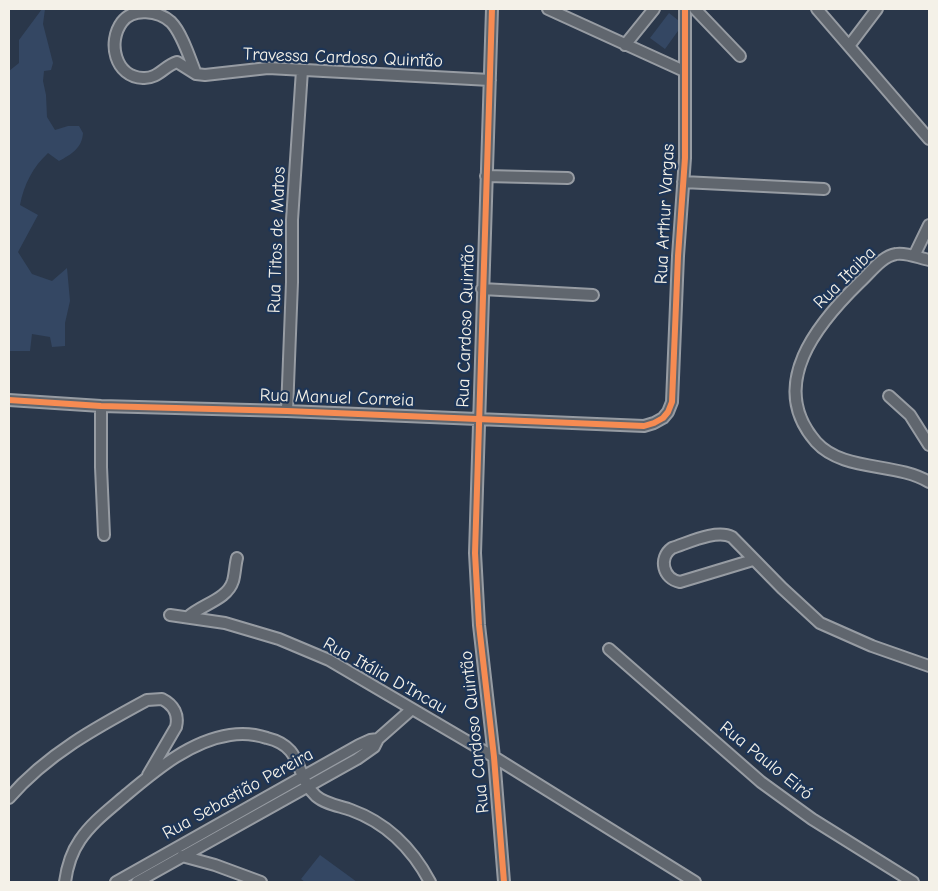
<!DOCTYPE html>
<meta charset="utf-8">
<style>
body{margin:0}
#map{position:relative;width:938px;height:891px;overflow:hidden;background:#2a374a;font-family:"Comic Neue",sans-serif}
canvas{display:block}
.frame{position:absolute;inset:0;border:10px solid #f4f1e8;pointer-events:none}
</style>
<div id="map">
<canvas width="938" height="891"></canvas>
<div class="frame"></div>
</div>
<script>
const g = document.querySelector('canvas').getContext('2d');
g.lineJoin = 'round';
function fill(path, color) { g.fillStyle = color; g.fill(path, 'evenodd'); }
function strokePath(path, color, width, dash) { g.strokeStyle = color; g.lineWidth = width; g.lineCap = dash ? 'butt' : 'round'; g.setLineDash(dash || []); g.stroke(path); }
function label(font, color, halo, rows, align = 'center') {
  g.font = font + ' "Comic Neue",sans-serif'; g.lineWidth = 4.5; g.setLineDash([]); g.textBaseline = 'middle'; g.strokeStyle = halo; g.fillStyle = color; for (const [text, x, y, turn = 0] of rows) {
    g.save(); g.translate(x, y); g.rotate((+turn || 0) * Math.PI / 180); g.textAlign = isNaN(turn) ? turn : align; if (halo) g.strokeText(text, 0, 0); g.fillText(text, 0, 0); g.restore();
  }
}
const green = new Path2D(`
 M42 9H45L43 24 53 63 51 70 44 71 43 81 46 95 47 117 55 130 68 126H79L83 133C82 148 72 154 59 161L48 153C33 167 24 184 20 205L38 215 18 252 32 274 52 281 67 268 70 301 65 323V346L52 347 50 337 32 334 30 351H9V71L19 63V40Z
 M669 13 683 24 665 49 650 38Z
 M320 855 357 882H305L301 879Z`);
const minor = new Path2D(`
 M492 9 475 553 479 625 494 757 504 882
 M548 9 684 71
 M695 9 740 56
 M817 9 929 139
 M625 45 654 9
 M849 46 877 9
 M196 74C190 59 182 33 171 22 159 11 133 7 122 22 107 42 115 77 143 78 158 79 164 66 177 62L196 74 205 75 268 68 490 80
 M486 176 568 178
 M683 182 824 189
 M914 256 929 225
 M929 260C919 258 906 252 896 254 882 256 870 273 860 282 818 323 766 385 816 442 843 472 896 462 929 482
 M482 289 593 295
 M889 396 910 415 929 445
 M9 400 101 406 287 411 644 426 654 423 663 418 668 412 672 402 678 256 685 158V9
 M101 406V467L104 535
 M287 411 292 282V220L302 70
 M753 560 680 582C663 579 658 558 672 548 688 543 716 529 732 537L782 588 820 623 872 646 929 666
 M170 615 225 623 279 639 329 660 494 757 695 882
 M188 617C202 604 227 600 233 581 235 574 235 566 237 558
 M609 649 761 782 812 819 913 882
 M9 798C47 754 97 727 147 700L162 699C174 705 179 715 176 727L148 775
 M182 856 215 865 261 882
 M65 882C67 867 71 853 80 840 92 822 110 809 126 795 156 770 190 741 230 735 242 733 255 734 267 738 305 747 294 776 316 796 325 804 340 806 351 810 387 823 412 848 430 882
 M116 882 359 745 370 740 378 739
 M137 882 357 759 374 747 378 739 412 709`);
const cycleway = new Path2D(`
 M492 9 475 553 479 625 494 757 504 882
 M9 400 101 406 287 411 644 426 654 423 663 418 668 412 672 402 678 256 685 158V9`);
const streetNames = [
 ["Travessa Cardoso Quintão",343,58,2],
 ["Rua Arthur Vargas",665,214,-87],
 ["Rua Titos de Matos",277,240,-88],
 ["Rua Itaiba",845,278,-45],
 ["Rua Cardoso Quintão",466,326,-88],
 ["Rua Manuel Correia",337,398,2],
 ["Rua Itália D'Incau",385,676,29],
 ["Rua Cardoso Quintão",475,732,-96],
 ["Rua Paulo Eiró",766,761,39],
 ["Rua Sebastião Pereira",238,794,-29]
];
fill(green, '#344763');
strokePath(minor, '#979ca3', 14);
strokePath(minor, '#60666e', 10);
strokePath(cycleway, '#f68b52', 6);
label('18px', '#f4f1e8', '#1d3557', streetNames);
</script>
